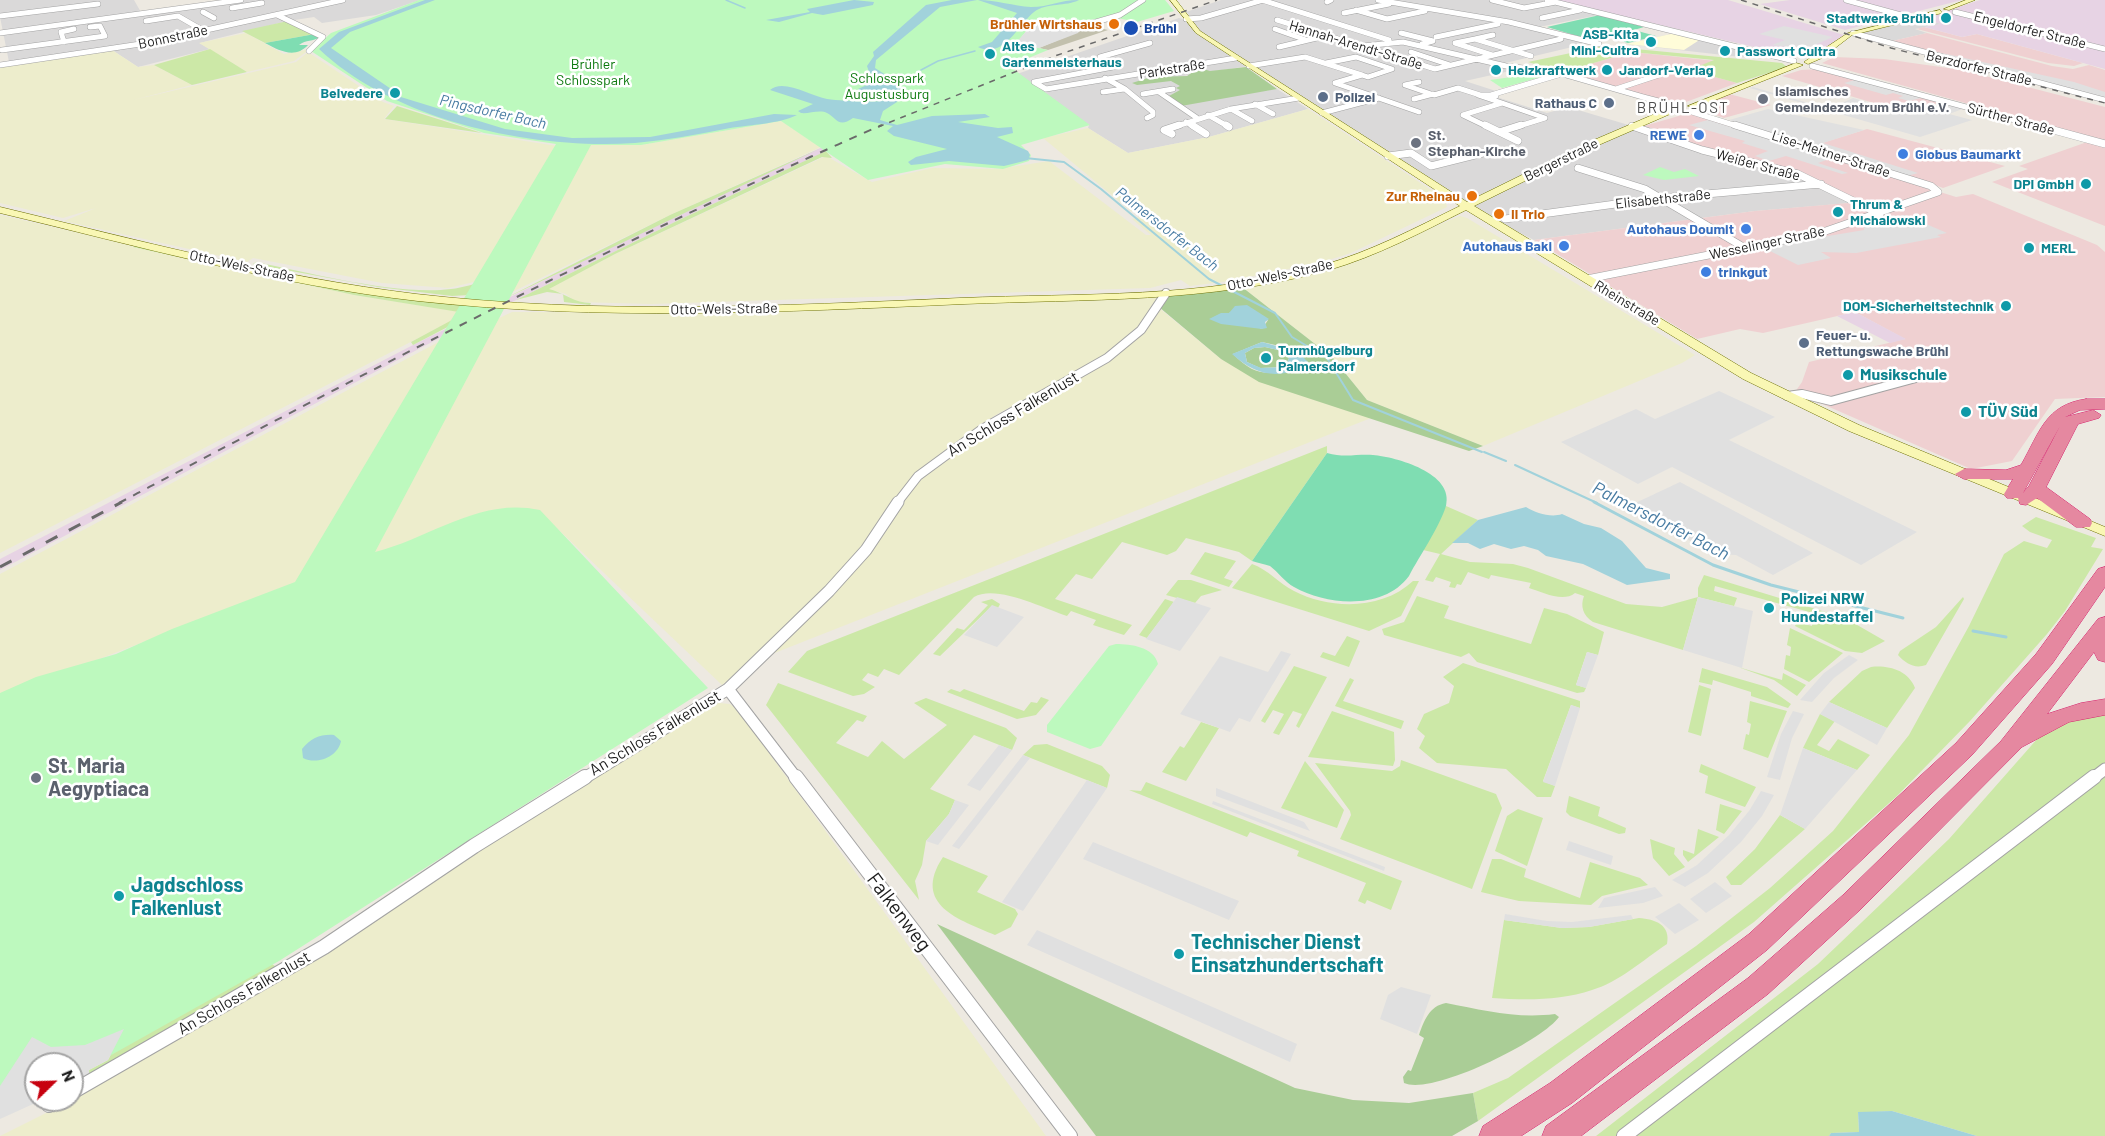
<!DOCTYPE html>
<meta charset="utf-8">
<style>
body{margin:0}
#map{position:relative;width:2105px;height:1136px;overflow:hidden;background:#ede9e1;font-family:Barlow,sans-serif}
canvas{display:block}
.north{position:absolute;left:24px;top:1052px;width:60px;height:60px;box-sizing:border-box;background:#fff;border:2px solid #a4a4a4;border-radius:50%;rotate:67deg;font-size:16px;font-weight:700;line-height:24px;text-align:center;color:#1c1c1c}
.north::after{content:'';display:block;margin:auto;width:21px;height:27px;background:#c7010f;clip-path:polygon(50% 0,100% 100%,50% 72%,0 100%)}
</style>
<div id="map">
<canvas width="2105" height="1136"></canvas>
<div class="north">N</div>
</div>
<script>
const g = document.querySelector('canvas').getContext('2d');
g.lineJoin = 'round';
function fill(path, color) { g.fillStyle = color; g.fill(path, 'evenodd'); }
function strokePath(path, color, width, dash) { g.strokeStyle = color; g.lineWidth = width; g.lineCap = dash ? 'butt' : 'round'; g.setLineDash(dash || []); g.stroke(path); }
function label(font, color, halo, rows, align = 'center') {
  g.font = font + ' Barlow,sans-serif'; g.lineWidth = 5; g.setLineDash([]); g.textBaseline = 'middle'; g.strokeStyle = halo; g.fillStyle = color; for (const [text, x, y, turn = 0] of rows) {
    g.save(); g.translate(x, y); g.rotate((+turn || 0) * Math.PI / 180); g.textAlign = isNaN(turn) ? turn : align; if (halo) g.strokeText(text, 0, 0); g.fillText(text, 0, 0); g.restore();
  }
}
const residential = new Path2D(`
 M0 0H134L142 14 238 0H420L376 15 322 23 314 17 288 21 215 39 200 43 210 49 138 67 112 50 9 62 0 17Z
 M1221 0H1547L1603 14 1534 28 1589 43 1501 64 1515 67 1510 71 1465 81 1499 92 1490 95 1547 113 1568 107 1632 126H1644L1703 148 1798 172 1862 202 1755 211 1534 240 1467 206 1249 66 1176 77 1208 99 1277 89 1308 109 1209 137 1128 153 1088 128 1089 125 1017 74 1179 18 1186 20 1189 15 1186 12Z
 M1922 19 1942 24 1915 29 1927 33 1888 42 1859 33Z
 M1675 33 1757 53 1750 58 1626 44Z`);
const commercial = new Path2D(`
 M1924 27 1962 37 1977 34 2083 63 2074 66 2048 63 1917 29Z
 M1927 33 2052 66 2073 69 2089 65 2105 70V98L1888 42Z
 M1632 52 1716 61 1690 70 1737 83 1686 102H1670L1562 72Z
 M1834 57 1884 59 1962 70 2105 107V142L1822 63Z
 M1821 69 1944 101 1908 113 1782 76 1801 70Z
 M1729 94 1771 105 1724 118 1702 110 1701 106Z
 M1689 113 1956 197 1973 194 2097 245 2105 252V397L2055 399 2012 461 1971 469 1795 392 1802 382 1809 362 1905 339 1855 312 1763 333 1740 329 1697 339 1534 240 1755 211 1860 202 1798 172 1703 148 1644 126Z
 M1867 129 2005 166 1943 188 1822 143Z
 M2090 141 2105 145V226L1992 182 2028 169 2019 166Z`);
const industrial = new Path2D(`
 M1554 0H1728L1844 35 1821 54 1788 55Z
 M1790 0H1962L1845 30 1760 4Z
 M1980 0H2105V69L1977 34 1962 37 1924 27 1941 24 1922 19Z
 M861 129 832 149 681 219 449 333 0 570V559L413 345 672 217Z
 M1855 312 1906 339 1890 343 1837 316Z`);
const education = new Path2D(`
 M1675 33 1701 39 1684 50 1626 44Z`);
const construction = new Path2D(`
 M1092 26 1108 30 1048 50 1039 48Z`);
const farmland = new Path2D(`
 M246 33 284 54 310 49 294 61 247 72 199 43Z
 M112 50 138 67 154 65 192 85 133 100 296 62 308 52 383 102 394 106 384 119 557 146 478 281 448 288 382 283 253 258 247 262 64 221 96 208 63 218 0 203V66Z
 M1308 109 1445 199 1447 207 1351 253 1322 262 1229 281 1190 286 1181 280 1150 288 651 304 576 302 566 294 548 289 615 254 826 156 872 182 932 168 998 169 1049 161 1146 235H1151L1132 219 1148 215 1131 211 1043 138 1088 128 1128 153 1209 137Z
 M781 121 821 147 670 215 506 295 588 145H641Z
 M0 215 354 295 467 313 0 553Z
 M1460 216 1467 218 1695 355 1682 363 1483 446 1367 400 1333 358 1242 287 1362 257Z
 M1160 296 1137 331 1099 359 994 416 915 474 863 547 773 643 722 685 543 515 366 555 495 320 512 312 716 313Z
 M1159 308 1221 359 1317 400 1371 418 772 654 808 616 897 504 926 474 968 441 1107 360Z
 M448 337 300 582 0 697V574Z
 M719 703 730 704 738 710 1046 1136H0L72 1100 432 881 707 705Z`);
const grass = new Path2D(`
 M288 21 315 34 265 43 242 31Z
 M1604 46 1782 63 1787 67 1737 83 1689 70 1714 60 1632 52 1562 72 1528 62Z
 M210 49 247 72 192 85 154 65Z
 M397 106 482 133 385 119Z
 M821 148 502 300 670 215Z
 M826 151 832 158 822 157 615 254 549 289C565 293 574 303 591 303L590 305 564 302 563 294 547 292 516 300 681 219Z
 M137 245 240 268 488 306 413 345 411 342 465 313 354 295 133 247Z
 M256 262C311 273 398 296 451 289 463 288 475 283 487 281L469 295 452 296 378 287 253 264Z
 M1327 446V453L1252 561 1239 552 1186 538 1176 551 1167 555 1122 542 1092 579 1076 574 1055 599 1132 625 1124 635 1093 625 1096 620 1071 611 1067 616C1043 608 996 584 974 597L899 675 884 669 878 677 868 673 862 680 875 687 864 694 853 696 788 672 807 651Z
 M1446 506 1478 520 1441 554 1470 562 1513 564 1528 568 1626 604 1662 607 1698 597V588L1704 575 1845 618 1885 641 1862 653 1845 651 1795 626 1797 622 1812 626 1813 613 1715 586 1714 591 1737 598 1734 606 1698 597 1683 650 1593 622C1583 616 1580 606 1584 596L1575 593C1563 603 1542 592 1529 588L1531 583 1491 575 1489 579 1468 572 1461 585 1457 584 1455 588 1449 587 1451 582 1436 577 1433 582 1425 580 1440 554 1423 550Z
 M2036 517 2096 538 2091 547 2103 549 2065 611 2047 634 1970 721 1896 797 1754 922 1478 1121 1473 1093 1508 1078 1696 946 1770 888 1833 831 1909 735 1969 626 2004 554 2024 541 2047 548 2052 540 2030 532 2022 526Z
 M1205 552 1236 561 1224 578 1233 581 1229 587 1190 574Z
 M1252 564C1269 570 1278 583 1294 591 1331 610 1382 610 1413 581H1419L1401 616 1369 631 1232 588Z
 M1178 580H1191L1222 590 1201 596 1195 603 1166 595Z
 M1417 596 1449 606 1444 618 1531 644 1544 608 1567 614 1604 632 1598 655 1587 652 1576 685 1586 688 1584 692 1577 693 1477 662 1469 653 1461 657 1384 635 1382 629 1404 622Z
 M1963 597 1964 599 1926 665C1915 669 1906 664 1898 655L1900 651 1936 627Z
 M992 599 1000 604 998 608 992 606 940 656 933 654 957 628 964 630 988 605 981 602Z
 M1165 599 1174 602 1147 638 1139 635Z
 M1790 628 1843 653 1809 682 1784 669 1786 655 1790 656 1791 647 1787 645Z
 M1347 636 1360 641 1349 667 1320 657 1323 652 1335 656Z
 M1463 663 1580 701V708L1571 705 1543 781 1555 786 1551 797H1537L1506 769 1437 763 1419 748 1425 736 1417 729 1424 714 1449 703 1454 686 1443 677Z
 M1294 666 1327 677 1299 728 1296 726 1302 714 1293 711 1279 735 1273 733 1284 714 1273 710 1265 723 1261 721Z
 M1738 667 1782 680 1783 673 1806 685 1797 696 1774 680Z
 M1871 667C1888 665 1908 670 1915 688L1887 728 1829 702 1862 671Z
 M1702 668 1767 687 1791 704 1788 708 1751 696V692L1713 680 1712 685 1699 682Z
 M1350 678 1354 680 1343 701 1404 721 1401 729 1335 706Z
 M778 683 867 716 863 722 857 720 836 743 868 757 882 741 904 759 947 725 914 703 926 698 1006 728 1017 738 1012 750 974 735 930 789 955 800 949 814 926 841 922 865 915 881 919 900 766 705Z
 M1699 685 1711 689 1701 736 1688 732Z
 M951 689 960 692 964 689 1024 711 1031 702 1037 703 1041 697 1049 700 1036 715 1017 719 947 692Z
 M1750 701 1787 711 1768 758 1743 749 1746 734 1749 735 1751 724 1747 722Z
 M1332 711 1394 732 1395 760 1393 766 1308 757Z
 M2105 713V1136H1977L1892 1111 1858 1113 1859 1132 1831 1133 1829 1136H1596L1818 964 1949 839 2038 738 2082 715Z
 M1820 714 1835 721 1817 745 1829 751 1838 739 1870 755 1857 770 1803 748Z
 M1201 722 1219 728 1186 781 1162 772 1180 746 1184 748Z
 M1047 744 1102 766 1110 775 1107 788 1023 755 1034 745Z
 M1401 760 1496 794 1502 808 1472 889 1340 839 1351 815 1350 811 1315 763 1392 771 1400 766Z
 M1305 761 1344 810 1337 828 1281 808Z
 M1701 764 1756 787 1745 807 1705 793 1708 776 1699 772Z
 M1146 782 1402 881 1391 910 1367 900 1365 904 1358 901 1366 883 1297 856 1299 851 1250 832 1247 837 1129 790 1141 791Z
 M1569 796 1600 807 1598 816 1626 828 1625 833 1619 834 1570 816 1566 812Z
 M1720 804 1742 811 1724 834 1716 830Z
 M1518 809 1543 818 1527 866 1495 851 1507 816Z
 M1780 815 1805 829 1741 885H1731L1726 877 1755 849Z
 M1698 829 1719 837 1688 862 1683 855V850L1694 854Z
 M1650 839 1675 848 1674 854 1685 867 1669 876 1653 858Z
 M943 857 988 876 977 892 1015 909 1018 914 1011 927 995 935C960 920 911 905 943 857Z
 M1492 859H1501L1526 869 1524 877 1580 898 1590 862 1640 878 1648 885 1602 896 1591 905 1519 901 1481 892Z
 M1639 918C1655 919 1671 925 1667 944 1643 960 1619 982 1592 990 1560 1001 1525 1000 1492 998L1504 920 1562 928 1589 927Z
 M269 962 275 966V970L72 1085 89 1070 108 1060 124 1029Z`);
const forest = new Path2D(`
 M1246 67 1277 89 1181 106 1169 96 1180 90 1176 88 1180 86 1171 81 1137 85 1132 83 1151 77 1187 76 1194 71 1192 69 1200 68 1210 71Z
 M1242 287 1333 358 1367 400 1483 446 1469 451 1259 382 1221 359 1159 307 1169 295ZM1247 306 1268 320 1262 329 1221 313H1229ZM1262 342 1284 347 1309 363C1275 373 1260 382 1233 354Z
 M1265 347 1278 350 1289 358 1285 367 1260 368 1247 362 1245 353 1254 348Z
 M937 924 1295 1088 1353 1100 1409 1103 1473 1093 1478 1121 1452 1136H1096Z
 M1446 1003C1483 1010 1516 1019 1555 1014L1559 1017C1542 1041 1432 1096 1404 1083L1403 1077 1408 1070 1411 1071 1424 1038 1419 1035C1424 1021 1429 1006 1446 1003Z`);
const park = new Path2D(`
 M419 0H1165L1174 11 1137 22 1112 17 1076 26 1036 20 1016 43 1048 50 1009 66 1090 125 1021 145 1031 155 1029 161 1003 169 945 164 868 180 781 121 641 145H591L375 552C431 538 479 497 540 510L708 688 279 961 72 1077V1064H36L0 1110V693L36 677 116 654 172 629 295 582 556 144 484 133 387 101 311 51 331 33Z
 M1540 73 1548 75 1502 88 1490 80Z
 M1660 167 1674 172 1685 169 1699 176 1664 180 1643 175Z
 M1116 644C1131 644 1154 647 1158 664L1101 746 1090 749 1047 732V725L1109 646Z`);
const pitch = new Path2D(`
 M1600 15 1644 27 1634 30 1656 36 1628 43 1607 36 1591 40 1547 27Z
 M315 34 320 37C313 42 306 39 299 45H308C295 59 280 51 265 43Z
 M1327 453C1344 458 1356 454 1373 455 1396 457 1455 473 1446 506 1439 528 1420 555 1409 576 1384 610 1328 606 1294 587 1285 582 1278 572 1270 566 1265 564 1257 563 1252 561Z`);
const parking = new Path2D(`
 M1036 20 1082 27 1078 33 1039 48 1016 43Z
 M1784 26 1833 37 1806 49 1772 45 1785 40 1759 34Z
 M1937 52 2074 82 2105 92V98L1930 53Z
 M1859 79 1925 97 1909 101 1898 98 1903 96 1893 93 1886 95 1844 83Z
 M1753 87 1829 109 1853 98 1910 115 1946 103 1965 108 1949 114 1972 120 1920 137 1750 88Z
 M1768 109 1864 130 1823 143 1918 173 1907 176 1729 120Z
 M1708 120 1832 158 1818 163 1848 173 1842 174 1786 156 1769 161 1755 156 1768 151 1742 143 1745 141 1689 125Z
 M1905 215 1947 233 1937 235 1941 237 1856 253 1821 252 1831 258 1798 265 1762 247 1864 230V225L1877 223 1876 220Z
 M1719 391 1775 417 1729 440 1917 532 1861 565 1672 467 1638 484 1561 442 1636 409 1655 419Z
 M1680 482 1813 553 1773 575 1736 555 1713 554 1629 506Z
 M1177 597 1211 608 1180 651 1146 639Z
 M1698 597 1753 611 1742 668 1683 650Z
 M992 605 1024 617 997 647 964 635Z
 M1281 651 1291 654 1250 722 1239 718 1230 732 1180 714 1220 656 1268 672Z
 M1587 652 1598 655 1586 688 1576 685Z
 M1849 655 1858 660 1834 678 1812 702 1800 700 1824 673Z
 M1829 702 1887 728 1877 745 1820 714Z
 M1571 705 1580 708 1555 786 1543 782Z
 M1793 711 1804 714 1792 738 1780 780 1767 777 1781 734Z
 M999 745 1012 750 980 791 967 785Z
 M1803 748 1857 770 1805 829 1780 815Z
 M1023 755 1030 758 959 849 952 846Z
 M1087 780 1107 788 1023 911 1002 902Z
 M1216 788 1304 822 1310 831 1216 796Z
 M1761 791 1774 795 1762 816 1741 842 1708 873 1685 887 1672 880 1697 865 1729 835 1749 811Z
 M955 800 969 805 938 845 926 841 949 814Z
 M1213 801 1385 867 1384 871 1212 804Z
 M1569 841 1613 856 1611 865 1566 850Z
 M1093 842 1239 901 1229 920 1083 859Z
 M1715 882 1732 896 1706 913 1690 899Z
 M1655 887 1663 896 1643 903 1598 908 1604 898Z
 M1679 903 1699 920 1675 934 1655 917Z
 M1505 914 1547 921 1572 922 1631 915 1633 919 1589 927 1562 928 1504 920Z
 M1037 930 1297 1044 1290 1062 1027 945Z
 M1401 987 1431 995 1417 1034 1380 1019 1388 995Z
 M124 1029 108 1060 89 1070V1076L72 1085V1064H36V1100H42L0 1119V1086L32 1037 51 1047 85 1045Z`);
const water = new Path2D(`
 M425 0H435L350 32 331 48 394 91 391 94 505 129 572 138 650 137 774 114 797 115C780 124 745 125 725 129 696 135 665 140 635 143 532 150 395 121 319 49L339 32Z
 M854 0 874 2 873 5 823 15 812 13 779 22 766 20 810 12 807 9Z
 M952 0H977L940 7 876 60 875 68 889 77 909 78 901 84 897 102 883 111 880 120 897 125 932 116 985 114 990 117 958 122 998 128 1012 127 1013 133 997 137 1028 151 1030 155 1028 160 1004 166 949 161 911 165 908 162 916 157 947 149 894 136 887 131 893 126 853 118C838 129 836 117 827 113 820 109 809 114 801 113L798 111 813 104 770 90C783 78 811 96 827 99 842 101 874 103 887 100L883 98 886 94C877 87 865 97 858 89L880 79 869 72 867 66 874 56 873 52 926 5Z
 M978 0C997 0 1013 6 1031 7 1050 7 1059 0 1079 0 1066 7 1047 2 1034 12 1019 24 1003 60 978 47L992 42 1017 13Z
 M1247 305 1269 319 1265 322 1267 328 1262 329 1221 324 1209 319 1221 313H1229L1235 306Z
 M1262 342 1298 352 1309 363C1281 381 1256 376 1232 354ZM1265 347 1278 350 1289 358 1285 367 1261 368 1247 362 1245 353 1254 348Z
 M1526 507C1536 513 1551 518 1562 514L1584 524 1601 528 1622 541 1646 568 1670 574V579L1627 585 1583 564 1546 556 1538 550 1524 546 1511 549 1494 544 1480 549 1468 543H1452L1478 520Z
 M334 735 341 741C338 757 317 765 303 758L302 749C311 738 321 734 334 735Z
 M1892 1111 1977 1136H1829L1831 1133 1859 1132 1858 1112Z`);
const streamFar2 = new Path2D(`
 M726 0 745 8
 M921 70 938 61 975 51
 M906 80 916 77 918 71`);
const streamFar1 = new Path2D(`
 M1025 158 1064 162 1101 189 1209 279 1275 313 1292 337 1327 358 1353 400 1482 452
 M1484 452 1506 461
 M1515 465 1597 503`);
const stream = new Path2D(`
 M1594 502 1713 565 1771 585 1903 618
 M1973 631 2006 637`);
const streetFar4 = new Path2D(`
 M1262 0 1389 40
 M1378 0 1509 22 1599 44
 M1492 0 1524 8 1556 2
 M1547 0 1794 61
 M1846 0 1912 18
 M1327 2 1331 0
 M232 8 262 3
 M1356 10 1387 19 1425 11
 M203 12 214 18
 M1955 12 2105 49
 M1344 13 1389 4
 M277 15 323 37 309 51
 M0 16 98 4
 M1542 18 1580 10
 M1186 19 1201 18 1263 0
 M1277 20 1435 69 1561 39
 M146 21 178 16 204 31
 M1089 24 1120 15 1143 0
 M1275 29 1306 40
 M0 33 241 0
 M1401 33 1433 41 1422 44
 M1853 33 2105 100
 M1493 35 1475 39 1531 56
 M1436 37 1498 24
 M1475 39 1455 43 1492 55
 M64 42 61 32 74 29
 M1150 43 1100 57 1113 67 1034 82 1046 89 1236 58
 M1363 46 1403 42 1506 66 1556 72 1643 97
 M1279 47 1325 36
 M2 50 105 36 100 26 90 27
 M1411 52 1450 65
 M1326 63 1356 57 1392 69 1368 77 1362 75
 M0 65 147 43 343 0
 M1249 66 1305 57 1362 75 1335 83 1419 112
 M1812 66 2041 127
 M1105 78 1125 89 1153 112V115L1147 118
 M1419 82 1405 85 1434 95 1458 88 1480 95
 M1616 89 1665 73 1667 69
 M1103 92 1124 89
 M1159 92 1197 118
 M1143 94 1173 89
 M1496 96 1491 95 1558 75
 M1414 99 1433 94
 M1502 103 1545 118 1516 127
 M1255 104 1273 114
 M1671 106 1643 97 1674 105
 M1231 109 1252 121
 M1692 112 1740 127
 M1322 113 1379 98
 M1208 115 1229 127
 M1186 122 1194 127
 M1632 126 1635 127
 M1174 127 1231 109 1299 98
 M1488 127 1463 115 1502 103 1478 95H1491`);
const streetFar3 = new Path2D(`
 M1192 125 1206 134
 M1226 125 1229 127
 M1485 125 1518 141
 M2035 125 2105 144
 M1632 126 1702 150 1798 174 1880 214
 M1499 132 1521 125
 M1172 134 1164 130 1179 125
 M1388 156 1411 153 1431 166 1495 150
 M1578 168 1645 189 1745 248
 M1505 219 1660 198 1821 184
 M1587 279 1820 233 1938 192 1931 186 1735 125`);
const streetFar2 = new Path2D(`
 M1787 396 1802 394 1831 401 1916 378
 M897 503 918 476 982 429 1107 358 1141 330 1166 293`);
const streetFar1 = new Path2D(`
 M728 689 797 779
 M583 779 728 689 829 591 866 550 898 502
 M2092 779 2105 769`);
const street = new Path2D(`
 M796 777 1070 1136
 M72 1092 324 947 474 846 585 777
 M49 1105 58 1100
 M1624 1136 2094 777`);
const secondary = new Path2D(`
 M1170 0H1176L1200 31 1234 53 1467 202 1587 143 1671 107H1677V111L1594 147 1474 206 1751 373 1859 425 2105 527V536L1849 431 1743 379 1466 210C1422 232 1377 256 1329 270 1210 303 1086 299 964 304 782 312 600 321 418 301 277 285 138 246 0 213V207C137 240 275 277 416 294 597 315 779 306 960 298 1081 293 1205 299 1323 265 1370 252 1415 228 1460 206L1196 33Z
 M1966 0H1975L1949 10 1944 9Z
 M1940 10 1942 13 1852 35 1822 58 1808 64 1804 62 1848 33Z
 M1796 63 1803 65 1695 108 1688 106Z`);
const highway = new Path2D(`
 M2086 399H2105V409L2080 410 2065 417 2093 410 2101 415 2099 418 2078 424 2046 487 2090 519 2092 523 2090 527H2076L2037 498 2026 505 2020 504 2018 498H2007L2004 494 2013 479H1964L1955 474 1964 469 2006 470 2021 465C2040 432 2045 405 2086 399ZM2060 426 2029 486 2023 493Z
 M2105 567V587L2052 664 1972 755 1767 950 1572 1103 1521 1136H1479L1483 1126 1550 1083 1749 934 1956 743 2036 654 2098 569Z
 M2105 617V662L2098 660 2094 652 2047 714 2081 703 2105 699V715L2069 722 2022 747 1861 909 1768 994 1581 1136H1542L1546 1126 1748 978 1843 895 2001 741 2098 619Z`);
const railFar2 = new Path2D(`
 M1741 0 1891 48 2105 103
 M878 127 1052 57 1217 0`);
const railFar1 = new Path2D(`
 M119 503C370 370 622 239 882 125`);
const rail = new Path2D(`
 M0 567 122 502`);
const markers = [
 [1946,18,6,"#0f9aa8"],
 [1114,24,6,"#e8710a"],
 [1131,28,8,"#1a4fb4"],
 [1651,42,6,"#0f9aa8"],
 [1725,51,6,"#0f9aa8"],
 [990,54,6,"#0f9aa8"],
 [1496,70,6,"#0f9aa8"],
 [1607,70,6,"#0f9aa8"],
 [395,93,6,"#0f9aa8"],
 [1323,97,6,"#5c6f8a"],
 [1763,99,6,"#6b7280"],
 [1609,103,6,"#5c6f8a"],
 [1699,135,6,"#3f7fe0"],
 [1416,143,6,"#6b7280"],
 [1903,154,6,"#3f7fe0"],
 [2086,184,6,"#0f9aa8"],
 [1472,196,6,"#e8710a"],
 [1838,212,6,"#0f9aa8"],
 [1499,214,6,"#e8710a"],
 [1746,229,6,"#3f7fe0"],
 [1564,246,6,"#3f7fe0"],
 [2029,248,6,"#0f9aa8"],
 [1706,272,6,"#3f7fe0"],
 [2006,306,6,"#0f9aa8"],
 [1804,343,6,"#5c6f8a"],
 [1266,358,6,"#0f9aa8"],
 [1848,375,6,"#0f9aa8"],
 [1966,412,6,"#0f9aa8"],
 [1769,608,6,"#0f9aa8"],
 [36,778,6,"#6b7280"],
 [119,896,6,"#0f9aa8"],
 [1179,954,6,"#0f9aa8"]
];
const farCulturenames = [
 ["Stadtwerke Brühl",1934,18,"right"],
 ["ASB-Kita",1639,34,"right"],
 ["Mini-Cultra",1639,50,"right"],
 ["Altes",1002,46],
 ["Gartenmeisterhaus",1002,62],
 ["Passwort Cultra",1737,51],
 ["Heizkraftwerk",1508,70],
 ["Jandorf-Verlag",1619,70],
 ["Belvedere",383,93,"right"],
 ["DPI GmbH",2074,184,"right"],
 ["Thrum &",1850,204],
 ["Michalowski",1850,220],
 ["MERL",2041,248],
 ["DOM-Sicherheitstechnik",1994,306,"right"],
 ["Turmhügelburg",1278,350],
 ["Palmersdorf",1278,366]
];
const farFoodnames = [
 ["Brühler Wirtshaus",1102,24],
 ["Zur Rheinau",1460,196],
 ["Il Trio",1511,214,"left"]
];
const farTransitnames = [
 ["Brühl",1144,28]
];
const farStreetnames = [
 ["Engeldorfer Straße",2030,30,14],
 ["Bonnstraße",173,37,-12],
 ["Hannah-Arendt-Straße",1356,45,17],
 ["Berzdorfer Straße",1979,68,14],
 ["Parkstraße",1172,69,-9],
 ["Sürther Straße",2011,119,15],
 ["Lise-Meitner-Straße",1831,154,18],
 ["Bergerstraße",1561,160,-26],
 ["Weißer Straße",1758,165,15],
 ["Elisabethstraße",1663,199,-6],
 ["Wesselinger Straße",1767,243,-12],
 ["Otto-Wels-Straße",242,266,12],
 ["Otto-Wels-Straße",1280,275,-12],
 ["Rheinstraße",1627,303,31],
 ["Otto-Wels-Straße",724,309,-1]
];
const farParknames = [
 ["Brühler",593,64],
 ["Schlosspark",593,80],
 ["Schlosspark",887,78],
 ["Augustusburg",887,94]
];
const farWorshipnames = [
 ["Islamisches",1775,91],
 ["Gemeindezentrum Brühl e.V.",1775,107],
 ["St.",1428,135],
 ["Stephan-Kirche",1428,151]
];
const farServicenames = [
 ["Polizei",1335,97],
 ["Rathaus C",1597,103,"right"],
 ["Feuer- u.",1816,335],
 ["Rettungswache Brühl",1816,351]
];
const farShopnames = [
 ["REWE",1687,135],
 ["Globus Baumarkt",1915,154,"left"],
 ["Autohaus Doumit",1734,229],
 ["Autohaus Baki",1552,246],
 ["trinkgut",1718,272,"left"]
];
const farNeighbourhoodnames = [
 ["BRÜHL-OST",1683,108]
];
const farWaternames = [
 ["Pingsdorfer Bach",493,112,13],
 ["Palmersdorfer Bach",1167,229,38]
];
const cultureNames = [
 ["Musikschule",1860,375],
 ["TÜV Süd",1978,412],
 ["Polizei NRW",1781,599],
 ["Hundestaffel",1781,617]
];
const streetNames = [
 ["An Schloss Falkenlust",1013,414,-31],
 ["An Schloss Falkenlust",655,733,-31],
 ["An Schloss Falkenlust",244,993,-30]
];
const waterNames = [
 ["Palmersdorfer Bach",1661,521,27]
];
const nearWorshipnames = [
 ["St. Maria",48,766],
 ["Aegyptiaca",48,789]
];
const nearCulturenames = [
 ["Jagdschloss",131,885],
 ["Falkenlust",131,908],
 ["Technischer Dienst",1191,942],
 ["Einsatzhundertschaft",1191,965]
];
const nearStreetnames = [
 ["Falkenweg",899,912,53]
];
fill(residential, '#dad9d9');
fill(commercial, '#efd0d1');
fill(industrial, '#e7d3e4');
fill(education, '#fffcd9');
fill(construction, '#c2c0ad');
fill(farmland, '#ededcc');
fill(grass, '#cce8a7');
fill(forest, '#aacd96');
fill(park, '#bdf9be');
fill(pitch, '#7fddb2');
fill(parking, '#e0e0e0');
fill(water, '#a1d2db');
strokePath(streamFar2, '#a1d2db', 1.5);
strokePath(streamFar1, '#a1d2db', 2);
strokePath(stream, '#a1d2db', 3);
strokePath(streetFar4, '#a3a3a3', 6);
strokePath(streetFar3, '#a3a3a3', 8);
strokePath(streetFar2, '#a3a3a3', 10);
strokePath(streetFar1, '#a3a3a3', 13);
strokePath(street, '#a3a3a3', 16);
strokePath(secondary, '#6d7105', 1);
strokePath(highway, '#d5246e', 1);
strokePath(streetFar4, '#fff', 5);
strokePath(streetFar3, '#fff', 7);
strokePath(streetFar2, '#fff', 8);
strokePath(streetFar1, '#fff', 11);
strokePath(street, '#fff', 14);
fill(secondary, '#f9f7b4');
fill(highway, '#e588a0');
strokePath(railFar2, '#6a6a6a', 1.5, [6, 6]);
strokePath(railFar1, '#6a6a6a', 2, [8, 8]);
strokePath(rail, '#6a6a6a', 3, [13, 13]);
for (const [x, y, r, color] of markers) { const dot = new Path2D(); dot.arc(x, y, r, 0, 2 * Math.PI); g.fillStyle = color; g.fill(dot); strokePath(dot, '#fff', 2); }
label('bold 14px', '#0d838f', '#fff', farCulturenames, 'left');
label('bold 14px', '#c56008', '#fff', farFoodnames, 'right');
label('bold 14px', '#164399', '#fff', farTransitnames, 'left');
label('14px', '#1c1c1c', '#fff', farStreetnames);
label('14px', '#0c780d', '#fff', farParknames);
label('bold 14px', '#5b616d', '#fff', farWorshipnames, 'left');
label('bold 14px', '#4e5e75', '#fff', farServicenames, 'left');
label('bold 14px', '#366cbe', '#fff', farShopnames, 'right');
g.letterSpacing = '1.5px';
label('15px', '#4f4f4f', '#fff', farNeighbourhoodnames);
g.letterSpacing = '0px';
label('italic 15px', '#477ba2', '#fff', farWaternames);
label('bold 16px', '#0d838f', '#fff', cultureNames, 'left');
label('16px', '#1c1c1c', '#fff', streetNames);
label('italic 18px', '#477ba2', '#fff', waterNames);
label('bold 20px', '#5b616d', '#fff', nearWorshipnames, 'left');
label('bold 20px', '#0d838f', '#fff', nearCulturenames, 'left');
label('20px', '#1c1c1c', '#fff', nearStreetnames);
</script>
